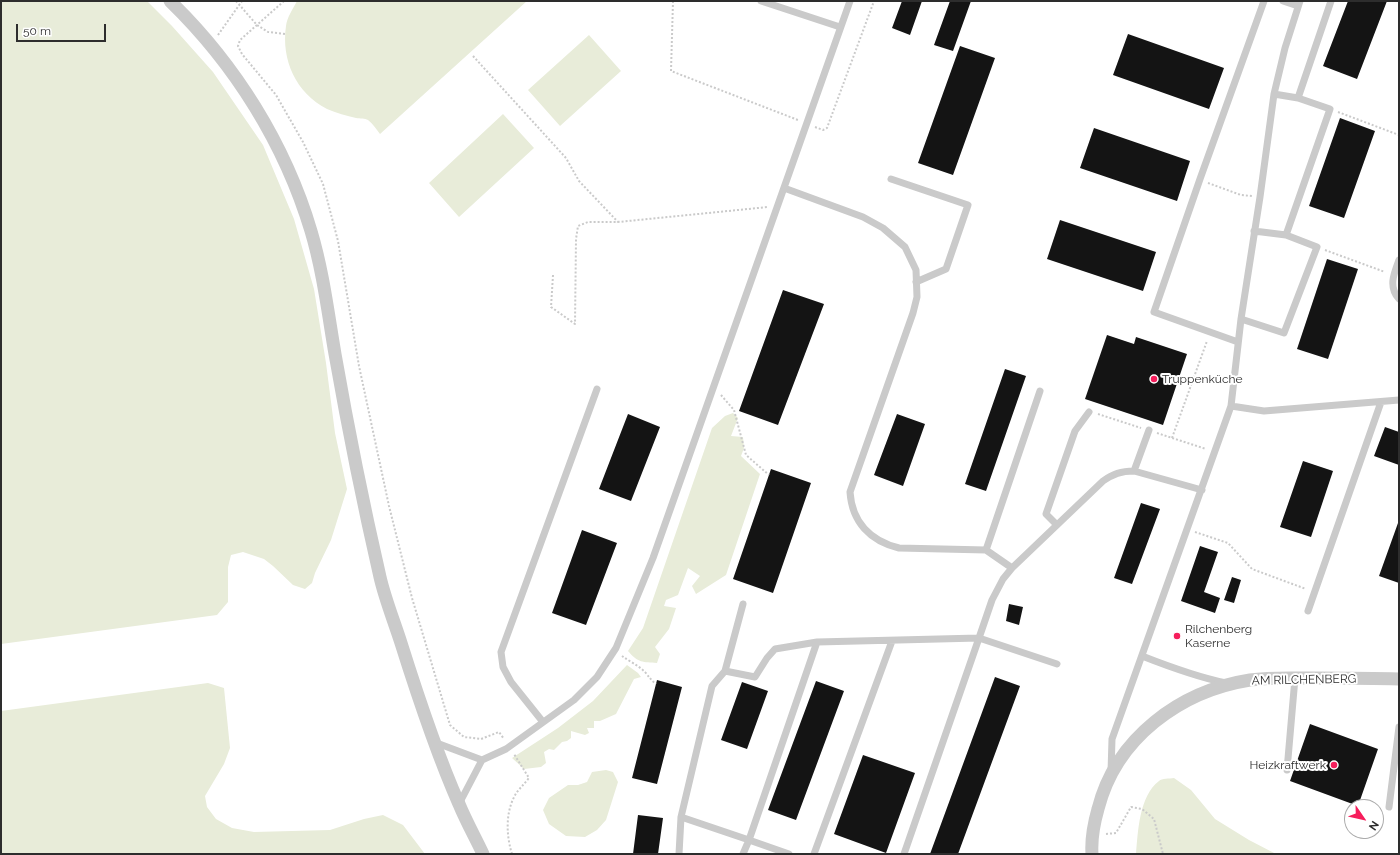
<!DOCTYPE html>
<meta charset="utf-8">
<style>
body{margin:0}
#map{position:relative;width:1400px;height:855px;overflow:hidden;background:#fff;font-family:Raleway,sans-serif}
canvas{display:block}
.frame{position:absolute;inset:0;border:2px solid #2d2d2d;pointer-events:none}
.north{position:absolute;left:1344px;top:799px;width:40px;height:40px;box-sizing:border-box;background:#fff;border:1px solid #ababab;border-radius:50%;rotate:124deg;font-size:11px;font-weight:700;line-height:16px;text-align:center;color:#2d2d2d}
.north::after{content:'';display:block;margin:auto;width:14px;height:18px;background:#f61e5c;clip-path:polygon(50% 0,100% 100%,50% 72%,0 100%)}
.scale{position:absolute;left:16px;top:24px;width:90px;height:18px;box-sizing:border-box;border:2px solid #2d2d2d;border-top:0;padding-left:5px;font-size:12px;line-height:14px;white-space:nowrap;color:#2d2d2d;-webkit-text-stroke:3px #fff;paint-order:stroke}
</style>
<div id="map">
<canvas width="1400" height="855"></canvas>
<div class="frame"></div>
<div class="north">N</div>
<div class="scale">50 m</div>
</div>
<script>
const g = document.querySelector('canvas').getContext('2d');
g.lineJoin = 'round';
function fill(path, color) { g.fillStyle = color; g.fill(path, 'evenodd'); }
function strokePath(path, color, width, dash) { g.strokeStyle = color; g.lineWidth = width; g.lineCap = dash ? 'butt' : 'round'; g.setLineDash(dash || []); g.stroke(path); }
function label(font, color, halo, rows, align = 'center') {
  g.font = font + ' Raleway,sans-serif'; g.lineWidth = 4; g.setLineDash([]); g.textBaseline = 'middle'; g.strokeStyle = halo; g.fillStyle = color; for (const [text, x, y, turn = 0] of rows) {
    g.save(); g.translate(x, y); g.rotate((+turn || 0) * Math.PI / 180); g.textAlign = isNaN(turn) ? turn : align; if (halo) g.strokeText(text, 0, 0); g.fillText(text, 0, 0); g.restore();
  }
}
const green = new Path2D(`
 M1 1H147L172 26 213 72 263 145 294 219 314 289 326 363 335 433 347 489 331 540 315 573 312 583 305 589 293 585 273 566 264 559 243 552 231 555 228 567V602L217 615 1 644Z
 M297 1H527L380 134C377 130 373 124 368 120 365 118 360 119 356 118 347 116 336 113 327 109 296 93 281 60 286 26 287 17 293 9 297 1Z
 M589 35 621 71 560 126 528 90Z
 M503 114 534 148 459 217 429 183Z
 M733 413 738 418 731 436 743 437 744 448 741 456 760 474 726 575 696 594 692 586 700 576 688 568 678 595 666 600 664 606 676 608 669 629 655 647 660 654 657 663C643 662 638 663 628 651L643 628 712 428 725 416Z
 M627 665 638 673 641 677 634 679 616 714 600 721H594V728H587L589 733 585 735 571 731V738L567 741 562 742 554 750 549 749 544 752 546 763 541 767 524 769 512 758 558 728 593 701Z
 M208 683 224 688 230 748 224 764 205 796 207 807 216 819 232 828 254 832 330 830 364 819 383 815 403 825 425 854H1V711Z
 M606 770 613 772 618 782 606 820 597 830 585 837 566 836 549 824 543 810 549 798 568 785H578L587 782 592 772Z
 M1174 778 1191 790 1215 819 1249 840 1276 854H1136C1138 832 1139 796 1159 781 1162 778 1169 779 1174 778Z`);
const building = new Path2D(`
 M902 1H922L910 35 892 28Z
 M950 1H971L953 51 934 45Z
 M1348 1H1387L1357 79 1323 66Z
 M1128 34 1224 68 1209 109 1113 75Z
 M960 46 995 58 953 175 918 163Z
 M1340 118 1375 131 1344 218 1309 206Z
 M1094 128 1190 161 1177 201 1080 168Z
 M1060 220 1156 252 1143 291 1047 259Z
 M1327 259 1358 269 1328 359 1297 349Z
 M783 290 824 304 778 425 739 411Z
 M1107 335 1134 344 1136 337 1187 354 1163 425 1085 399Z
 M1005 369 1026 376 986 491 965 484Z
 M628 414 660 427 631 501 599 489Z
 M897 414 925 424 903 486 874 475Z
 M1385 427 1399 432V465L1374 456Z
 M1303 461 1333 471 1311 537 1280 527Z
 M771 469 811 483 773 593 733 579Z
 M1141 503 1160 509 1132 584 1114 578Z
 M1398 523H1399V583L1379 576Z
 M582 530 617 543 586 625 552 613Z
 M1200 546 1218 552 1204 592 1220 598 1215 613 1181 601Z
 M1232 577 1241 580 1234 603 1224 600Z
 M1009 604 1023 607 1019 625 1006 621Z
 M995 677 1020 686 958 854H930Z
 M657 680 682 687 657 784 632 778Z
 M816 681 844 691 796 820 768 810Z
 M742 682 768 691 747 749 721 740Z
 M1310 724 1378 749 1358 806 1290 781Z
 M863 755 915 773 886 853 834 834Z
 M638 815 663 818 658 854H633Z`);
const path = new Path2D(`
 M236 1 257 25 268 32 285 34
 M284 1 240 40 238 46 242 54 276 95 303 142 323 184 338 241 359 366 389 506 412 598 450 725 464 737 481 739 499 732 504 739
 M673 1 671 71 798 120
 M218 35 242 1
 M473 56 566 158 579 181 618 222
 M1338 112 1399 135
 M815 127 823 130 827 128 874 1
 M1208 183 1241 195 1252 196
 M1325 250 1385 272
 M553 275 551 307 575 324 576 239 578 226 588 222H618L768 207
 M721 395 734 410 746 455 769 475
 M1098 414 1141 428
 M1157 433 1206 449
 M1172 438 1207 341
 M1195 532 1228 543 1252 569 1306 589
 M622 656C629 661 639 666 645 672 649 677 651 680 656 684
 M1106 834 1116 833 1131 807 1142 809 1154 819 1163 854
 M512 854C506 835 505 810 517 792 521 787 525 783 529 778L514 754`);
const service = new Path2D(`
 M761 1 840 27
 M1283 1 1298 6
 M1274 94 1298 98
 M891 179 968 205 946 269 916 282
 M784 188 863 217 883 228 905 247 916 270 917 297 913 313 850 492C852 522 870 541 899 548L986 550 1012 568
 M1254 231 1286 235
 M1399 260C1394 273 1388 287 1399 299
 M1241 319 1284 333 1317 247 1286 235 1330 109 1298 98 1331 1
 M1238 342 1154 312 1200 179 1264 1
 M1231 406 1264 411 1399 400
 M1134 471 1149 430
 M1057 525 1046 514 1075 431 1089 412
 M986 550 1040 391
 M743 604 725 671 755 677 767 658 775 649 817 642
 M1308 611 1381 402
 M1142 656C1170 667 1197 677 1226 683
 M543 722 511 682 503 667 501 652 597 389
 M434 742 482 760 459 804
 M482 760 506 749 574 700 597 677 616 648 653 558 850 1
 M1287 770 1295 678
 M1111 772 1112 739 1231 406 1241 319 1260 197 1274 94 1285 48 1300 1
 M1389 807 1399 727
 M681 817 749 840 743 854
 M679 854 681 817 712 686 725 671
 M789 854 749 840 817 642 979 638 992 600 1003 579 1012 568 1103 481C1113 474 1121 471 1134 471L1202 490
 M814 854 892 641
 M904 854 979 638 1057 664`);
const minor = new Path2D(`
 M170 1C235 64 285 144 311 231 323 271 328 313 335 354 348 428 363 503 380 577 385 599 394 621 401 643 418 697 436 752 459 804 466 821 475 837 483 854
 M1092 854C1091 839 1094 823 1098 809 1116 738 1180 691 1250 680 1270 677 1291 678 1311 678 1340 678 1370 678 1399 679`);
const markers = [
 [1154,379,4,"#f61e5c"],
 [1177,636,4,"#f61e5c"],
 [1334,765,4,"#f61e5c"]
];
const poiNames = [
 ["Truppenküche",1162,379],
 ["Rilchenberg",1185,629],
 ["Kaserne",1185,643],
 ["Heizkraftwerk",1326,765,"right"]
];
const streetNames = [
 ["AM RILCHENBERG",1304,680,-1]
];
fill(green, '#e8ecd9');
fill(building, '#141414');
strokePath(path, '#cacaca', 2, [2, 2]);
strokePath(service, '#cacaca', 7);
strokePath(minor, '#cacaca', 13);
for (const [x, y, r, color] of markers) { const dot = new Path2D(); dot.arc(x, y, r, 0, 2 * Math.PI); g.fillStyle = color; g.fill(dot); strokePath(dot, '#fff', 1.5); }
label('12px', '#2d2d2d', '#fff', poiNames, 'left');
label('12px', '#2d2d2d', '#fff', streetNames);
</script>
